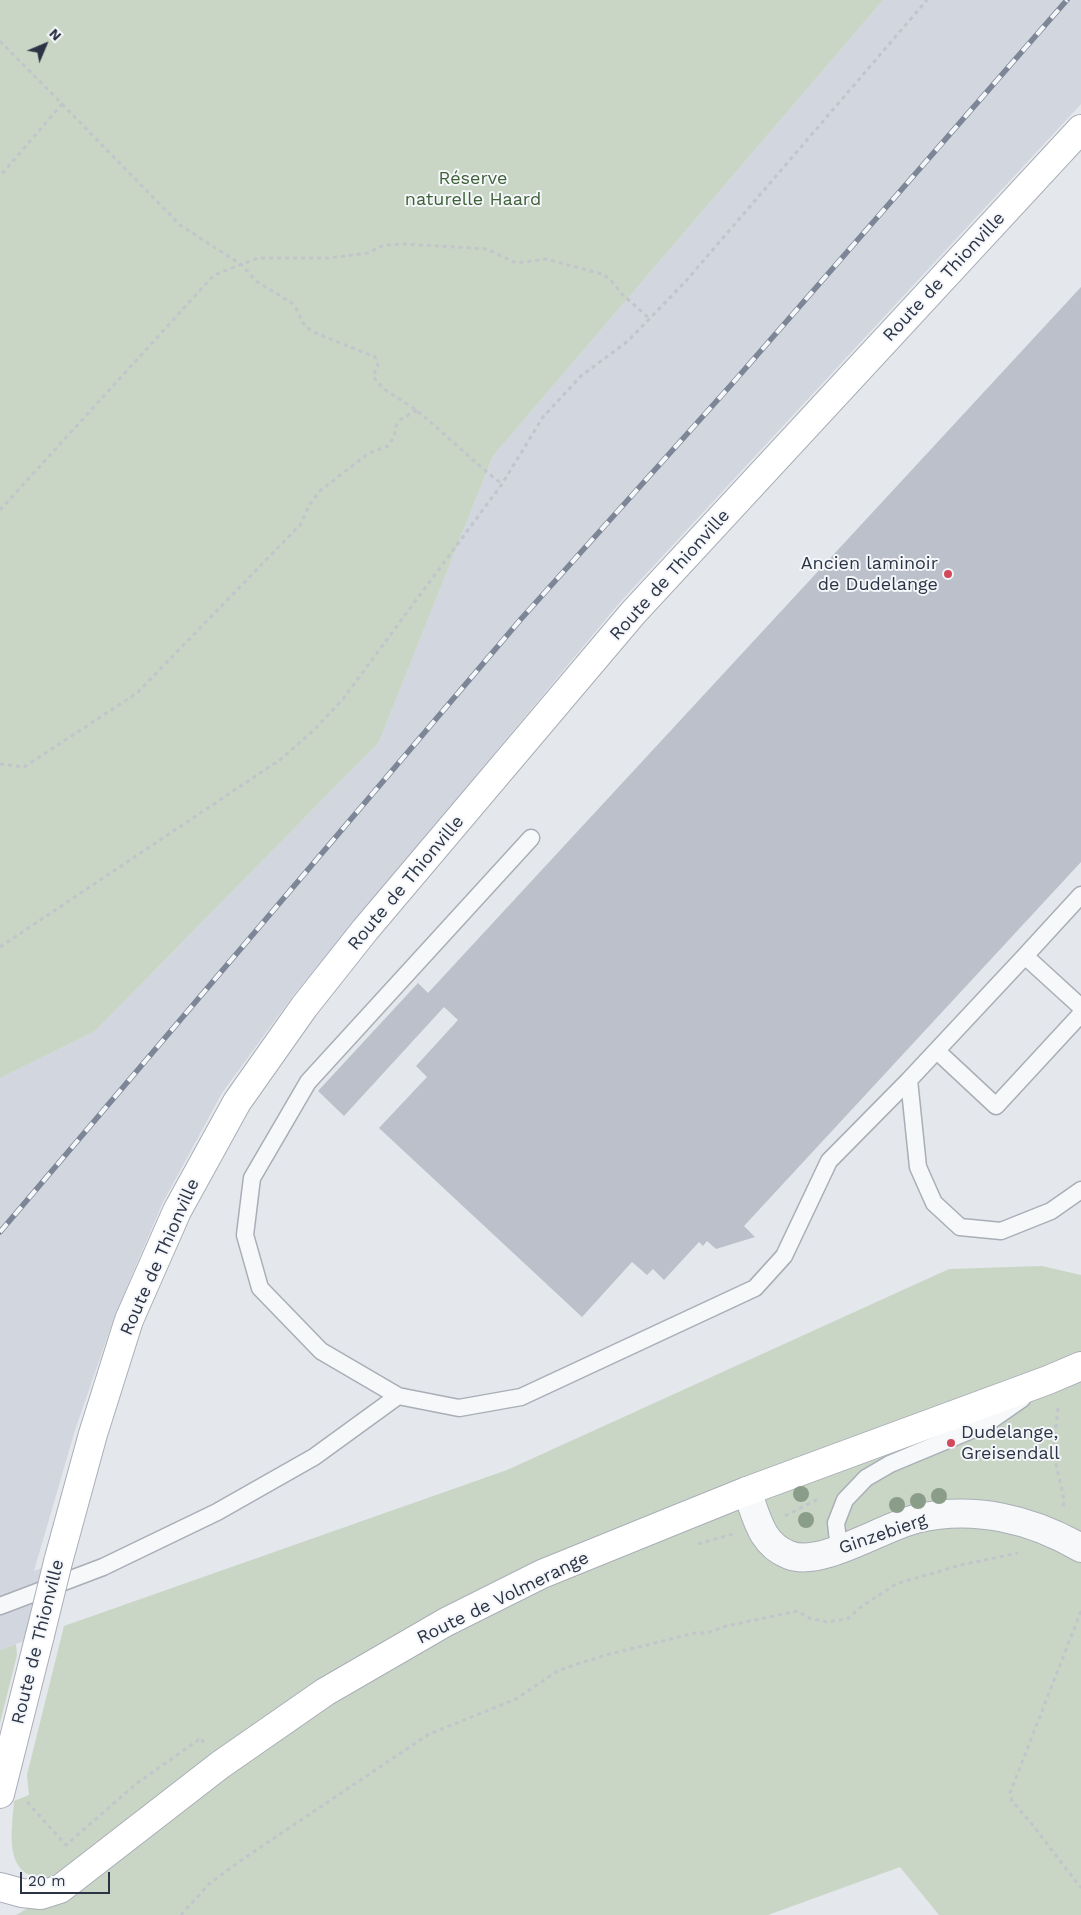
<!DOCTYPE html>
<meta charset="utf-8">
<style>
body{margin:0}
#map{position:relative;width:1081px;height:1915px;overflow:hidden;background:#e4e7ec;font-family:"Work Sans",sans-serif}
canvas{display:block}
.north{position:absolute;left:20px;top:20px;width:50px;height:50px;-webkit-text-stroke:4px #f4f6f9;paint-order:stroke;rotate:45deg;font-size:14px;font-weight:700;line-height:20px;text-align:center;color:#2b3445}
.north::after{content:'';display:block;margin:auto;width:18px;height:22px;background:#2b3445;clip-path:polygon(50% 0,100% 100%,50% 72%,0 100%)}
.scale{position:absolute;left:20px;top:1872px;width:90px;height:22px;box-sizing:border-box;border:2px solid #2b3445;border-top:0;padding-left:6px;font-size:15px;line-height:18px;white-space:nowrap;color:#2b3445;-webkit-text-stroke:4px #f4f6f9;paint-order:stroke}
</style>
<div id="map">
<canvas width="1081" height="1915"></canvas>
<div class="north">N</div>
<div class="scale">20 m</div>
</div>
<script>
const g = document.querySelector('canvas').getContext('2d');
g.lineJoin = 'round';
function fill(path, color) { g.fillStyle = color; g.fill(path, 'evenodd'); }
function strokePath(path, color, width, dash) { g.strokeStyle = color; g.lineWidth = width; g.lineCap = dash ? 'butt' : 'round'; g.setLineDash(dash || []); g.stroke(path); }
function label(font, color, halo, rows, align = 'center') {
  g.font = font + ' "Work Sans",sans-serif'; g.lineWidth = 4; g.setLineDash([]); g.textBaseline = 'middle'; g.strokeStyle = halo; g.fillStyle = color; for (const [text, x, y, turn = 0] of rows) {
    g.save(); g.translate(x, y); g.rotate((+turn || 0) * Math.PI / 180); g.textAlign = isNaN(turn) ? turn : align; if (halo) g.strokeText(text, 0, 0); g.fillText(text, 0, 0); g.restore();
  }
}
const built = new Path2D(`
 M883 0H1081V104L621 601 292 997 222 1093 162 1204 115 1315 75 1430 34 1571 58 1562 40 1635 0 1650V1078L95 1031 379 742 493 456Z`);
const green = new Path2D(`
 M0 0H883L493 456 379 742 95 1031 0 1078Z
 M1042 1266 1081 1275V1915H939L900 1867 768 1915H16L60 1889 84 1870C72 1872 61 1876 49 1877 2 1881 12 1831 14 1801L29 1795 27 1775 64 1626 507 1470 949 1269Z
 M16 1644 17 1655 0 1723V1650Z`);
const building = new Path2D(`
 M1081 287V862L744 1226 755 1237 716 1249 707 1241 703 1246 699 1242 664 1280 653 1269 647 1275 632 1262 582 1317 379 1128 427 1077 416 1066 458 1020 444 1007 344 1116 318 1091 418 983 428 993Z`);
const path = new Path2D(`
 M0 41 62 104 0 176
 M62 104 180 225 242 265 256 281 292 303 298 311 302 322 311 331 375 357 378 366 373 375C381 392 403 399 417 411 446 434 472 461 502 484
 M0 510 214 275 258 258H328L368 253 384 245 404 244 487 249 516 263 546 259 602 274 610 279 622 294 650 319
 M0 764 24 767 137 693 300 525 310 504 321 490 369 453 388 446 394 437 396 426 400 420 417 410
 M0 947 281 759 315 729 343 699 502 484 543 417 581 376 628 341 686 281 927 0
 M1058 1408 1053 1452 1064 1499 1063 1508
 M785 1516 820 1498
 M698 1544 733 1534
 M1081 1611 1010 1793 1012 1801 1031 1823 1081 1888
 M27 1802 66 1845 136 1784 201 1738 204 1743
 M181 1915 209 1884 240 1861 429 1734 516 1699 559 1670 606 1655 695 1633H707L726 1626 798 1611 809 1618 827 1622 847 1619 862 1606 896 1584 961 1565 1018 1553`);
const lane = new Path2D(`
 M531 838 308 1082 252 1178 245 1235 260 1288 321 1351 398 1396 459 1408 521 1397 755 1288 784 1256 829 1161 909 1080
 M1025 956 1081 895
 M1081 1007 1025 956 909 1080 918 1167 934 1203 960 1227 1001 1231 1051 1211 1081 1190
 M937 1051 996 1106 1081 1014
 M839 1550 836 1523 845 1500 866 1478 890 1464 986 1424 1022 1399
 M0 1606 103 1567 217 1512 314 1457 398 1396`);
const street = new Path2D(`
 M747 1491C757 1518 761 1544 789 1555 821 1568 884 1526 916 1519 973 1505 1031 1519 1081 1548`);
const secondary = new Path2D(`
 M58 1562 93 1434 129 1320 177 1211 237 1102 304 1007 365 930 633 613 1081 129
 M0 1794 40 1635
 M0 1887 22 1893 41 1895 60 1889 220 1765 325 1692 446 1622 542 1574 680 1518 747 1491 1048 1380 1081 1366`);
const rail = new Path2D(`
 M0 1232 521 619 731 385 1067 0`);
const secondaryBridge = new Path2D(`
 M40 1635 58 1562`);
const trees = [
 [801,1494],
 [939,1496],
 [918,1501],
 [897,1505],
 [806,1520]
];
const markers = [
 [948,574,5,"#d1495b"],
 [951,1443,5,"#d1495b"]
];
const parkNames = [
 ["Réserve",473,179],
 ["naturelle Haard",473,200]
];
const streetNames = [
 ["Route de Thionville",944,277,-47],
 ["Route de Thionville",670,575,-48],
 ["Route de Thionville",406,883,-50],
 ["Route de Thionville",160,1257,-66],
 ["Ginzebierg",883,1534,-19],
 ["Route de Volmerange",503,1598,-26],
 ["Route de Thionville",38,1642,-76]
];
const poiNames = [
 ["Ancien laminoir",938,564],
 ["de Dudelange",938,585],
 ["Dudelange,",961,1433,"left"],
 ["Greisendall",961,1454,"left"]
];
fill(built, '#d2d6de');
fill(green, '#c9d6c5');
fill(building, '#bbc0ca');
strokePath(lane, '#a9aeb7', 19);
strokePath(street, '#a9aeb7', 30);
strokePath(secondary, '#a9aeb7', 30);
strokePath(path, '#c2c5cb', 3, [4, 4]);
strokePath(lane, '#f7f8fa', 16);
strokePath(street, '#f7f8fa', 28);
strokePath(secondary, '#fff', 28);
strokePath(rail, '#7d8696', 5.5);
strokePath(rail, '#f4f6f9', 4, [11]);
strokePath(secondaryBridge, '#a9aeb7', 30, []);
strokePath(secondaryBridge, '#fff', 28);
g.fillStyle = '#899d89';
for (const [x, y] of trees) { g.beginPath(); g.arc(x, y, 8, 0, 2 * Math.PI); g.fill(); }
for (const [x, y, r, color] of markers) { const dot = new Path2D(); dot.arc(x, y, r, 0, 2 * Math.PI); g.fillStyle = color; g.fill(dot); strokePath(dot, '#f4f6f9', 2); }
label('18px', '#3f6138', '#f4f6f9', parkNames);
label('18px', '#2b3445', '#f4f6f9', streetNames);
label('18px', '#2b3445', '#f4f6f9', poiNames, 'right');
</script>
